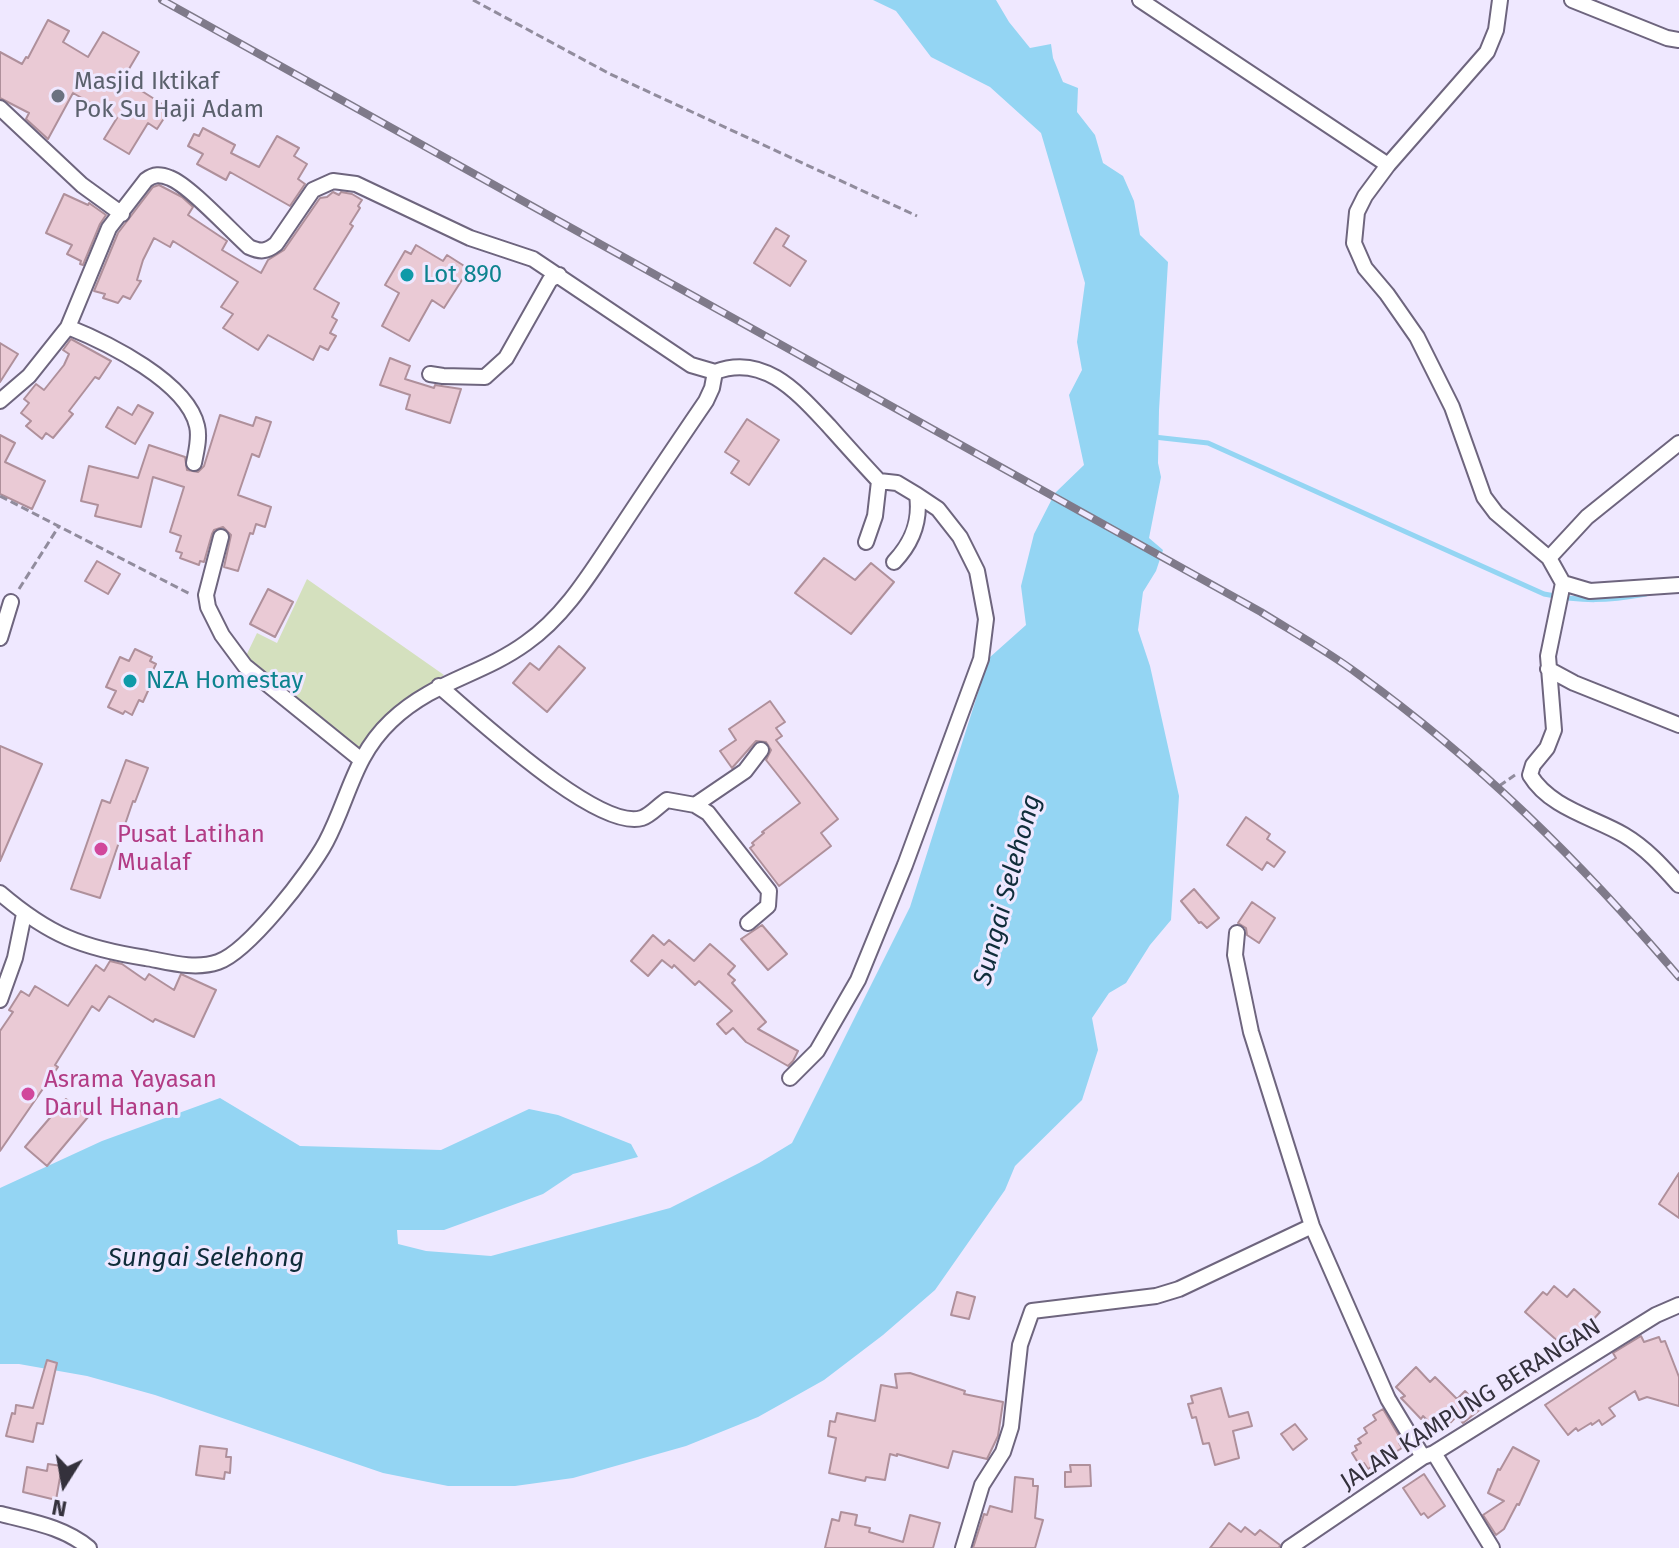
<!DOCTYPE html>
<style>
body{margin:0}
#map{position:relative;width:1679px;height:1548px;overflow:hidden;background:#efe8ff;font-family:"Fira Sans",sans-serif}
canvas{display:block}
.north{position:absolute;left:24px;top:1444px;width:80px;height:80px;-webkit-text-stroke:6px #efe8ff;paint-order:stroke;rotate:191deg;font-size:22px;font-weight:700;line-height:32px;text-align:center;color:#34313c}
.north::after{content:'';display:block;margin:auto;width:28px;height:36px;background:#34313c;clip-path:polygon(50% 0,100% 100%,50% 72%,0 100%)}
</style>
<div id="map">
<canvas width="1679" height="1548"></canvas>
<div class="north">N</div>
</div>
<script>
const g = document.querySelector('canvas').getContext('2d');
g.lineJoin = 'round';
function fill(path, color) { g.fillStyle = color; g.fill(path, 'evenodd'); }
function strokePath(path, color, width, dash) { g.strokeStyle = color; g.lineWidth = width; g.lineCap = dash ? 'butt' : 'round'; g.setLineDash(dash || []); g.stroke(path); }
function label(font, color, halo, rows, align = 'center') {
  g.font = font + ' "Fira Sans",sans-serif'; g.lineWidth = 6; g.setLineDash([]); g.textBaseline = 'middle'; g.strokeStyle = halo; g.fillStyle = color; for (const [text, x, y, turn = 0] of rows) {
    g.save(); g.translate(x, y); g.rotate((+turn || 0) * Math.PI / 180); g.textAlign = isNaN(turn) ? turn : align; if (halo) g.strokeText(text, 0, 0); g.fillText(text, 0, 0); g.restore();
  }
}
const green = new Path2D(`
 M307 579 444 675 405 700 359 750 245 658 257 633 277 643Z`);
const water = new Path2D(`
 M873 0H996L1009 22 1030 48 1051 44 1053 58 1063 82 1078 88 1077 112 1095 135 1103 163 1123 176 1134 201 1140 235 1168 262 1159 410 1158 463 1161 477 1149 538 1163 550 1156 571 1143 592 1138 630 1150 666 1179 796 1171 920 1150 945 1126 983 1109 993 1092 1018 1098 1050 1082 1100 1015 1166 1005 1190 935 1290 883 1335 824 1380 758 1417 686 1446 573 1478 515 1486H448L383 1473 155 1395 87 1376 19 1364H0V1188L102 1141 220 1098 300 1146 441 1150 529 1109 558 1115 631 1144 638 1157 573 1174 543 1194 444 1230H397L398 1244 426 1251 491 1256 670 1208 759 1163 792 1143 910 907 989 658 1026 625 1021 586 1034 534 1055 493 1084 465 1069 395 1082 370 1077 342 1085 283 1041 133 990 87 931 57 896 11Z`);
const stream = new Path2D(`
 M1154 437 1208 443 1544 594C1584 602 1606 601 1646 594`);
const building = new Path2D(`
 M48 20 69 31 63 42 88 57 103 32 139 52 123 79 170 109 157 129 148 123 129 154 104 139 117 118 73 93 48 139 26 119 29 113 0 98V52L22 64 26 57 28 58Z
 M203 128 235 145 231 153 259 167 277 136 299 148 294 156 307 164 298 179 305 184 290 206 230 172 226 180 197 164 203 154 188 146 194 134 199 136Z
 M159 185 182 197 193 207 188 215 227 241 222 250 261 273 268 260 284 250 320 198 327 197 333 192 339 195 341 192 352 194 362 200 358 206 360 208 350 224 353 226 314 289 339 303 332 317 337 320 330 333 336 336 328 350 320 346 313 360 268 335 258 350 223 328 233 314 221 307 238 282 173 241 170 247 154 238 143 260 137 280 141 281 130 299 123 296 118 303 103 298 105 294 94 291 118 233 153 187Z
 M64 194 88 205 89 203 106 215 100 224 83 265 80 264 81 261 67 254 72 245 46 233Z
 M776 228 789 236 783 246 806 261 790 286 754 263Z
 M416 245 443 261 447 255 469 269 444 308 432 300 409 341 382 326 399 293 385 285 405 251 411 254Z
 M71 339 111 361 99 379 95 377 69 411 73 414 53 438 46 433 42 439 26 426 31 421 21 413 29 403 24 399 36 384 44 390 64 365 69 354 63 350Z
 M0 343 18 354 0 382Z
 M390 358 410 366 405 379 434 388 435 385 461 389 450 423 406 409 410 395 380 385Z
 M138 405 153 413 135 444 106 427 118 407 132 415Z
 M220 415 253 426 256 417 271 422 259 457 252 454 238 495 271 507 265 527 256 524 253 534 250 533 238 571 224 567 231 535 223 527 214 530 212 534 204 562 200 561 199 565 180 558 182 553 176 551 181 536 170 532 184 487 153 477 141 527 95 516 98 505 81 501 89 466 138 478 149 445 185 457 187 470 198 472 204 466Z
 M747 419 779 440 749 485 731 473 739 461 725 452Z
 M0 435 15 443 5 462 45 481 32 509 0 494Z
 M824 558 855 580 871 563 894 582 851 634 795 593Z
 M97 561 120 574 108 594 85 581Z
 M268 589 293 602 275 637 250 624Z
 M559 646 585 668 547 712 513 683 530 663 539 670Z
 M135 649 152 657 150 661 156 664 148 680 152 682 143 702 139 700 132 715 125 711 123 714 108 707 116 691 106 687 120 657 129 661Z
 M770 701 785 722 776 728 782 736 776 740 838 819 821 833 831 846 779 886 750 848 754 845 752 843 764 833 762 832 800 803 766 760 771 750 766 742 756 741 732 768 720 751 736 740 729 729Z
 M0 746 42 764 0 861Z
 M126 760 148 768 135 802 133 801 100 898 71 889 102 800 110 803Z
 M1246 817 1270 834 1267 839 1285 852 1274 867 1267 862 1262 870 1227 845Z
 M1194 889 1219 918 1207 928 1201 922 1199 923 1181 901Z
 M1252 902 1275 918 1259 943 1247 935 1246 928 1238 923Z
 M762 925 787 954 768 970 741 939Z
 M653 935 664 945 669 940 694 961 710 944 735 966 728 974 735 980 732 983 766 1022 758 1029 798 1051 793 1061 788 1066 746 1042 733 1028 726 1034 717 1024 732 1011 699 981 695 985 674 965 672 968 662 960 648 976 631 961Z
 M110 961 122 964 145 980 149 974 174 990 181 974 216 990 194 1037 155 1019 153 1022 109 996 99 1011 92 1006 55 1065 58 1067 0 1151V1031L13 1012 9 1010 21 991 29 996 35 986 68 1006 96 965 104 971Z
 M66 1099 88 1117 47 1166 25 1147Z
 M1679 1173V1218L1659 1204Z
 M1554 1286 1567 1297 1574 1289 1600 1312 1581 1333 1575 1328 1561 1344 1525 1312 1543 1292 1547 1295Z
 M957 1292 975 1297 969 1319 951 1315Z
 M1641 1336 1644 1342 1659 1337 1661 1342 1665 1341 1679 1377V1406L1647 1397 1639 1400 1635 1391 1609 1408 1615 1416 1602 1425 1599 1420 1592 1425 1591 1423 1578 1431 1576 1428 1568 1435 1545 1405 1616 1358 1613 1353Z
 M47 1360 57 1363 43 1424 37 1423 33 1442 6 1436 12 1413 15 1414 16 1405 33 1408Z
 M1416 1367 1430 1382 1435 1377 1457 1399 1465 1391 1482 1408 1463 1423 1457 1416 1447 1426 1439 1418 1432 1425 1423 1416 1421 1419 1401 1398 1405 1396 1396 1387Z
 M910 1373 965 1391 964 1394 1003 1402 998 1436 987 1459 953 1451 948 1468 897 1454V1456L890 1454 885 1480 866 1477 865 1481 829 1473 836 1438 828 1436 830 1421 835 1422 837 1413 875 1421 881 1385 897 1388 895 1374Z
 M1221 1388 1229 1417 1248 1412 1252 1426 1233 1431 1239 1458 1215 1465 1209 1443 1203 1444 1196 1417 1192 1418 1188 1404 1193 1403 1191 1396Z
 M1383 1409 1402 1441 1399 1443 1402 1448 1368 1469 1364 1463 1360 1466 1352 1453 1357 1450 1355 1446 1361 1443 1358 1439 1367 1433 1364 1428 1376 1420 1373 1415Z
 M1295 1424 1307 1439 1293 1450 1281 1434Z
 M200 1446 227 1449 226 1457H231L230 1473 225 1472 224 1479 196 1475Z
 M1513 1447 1539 1461 1519 1505 1517 1504 1504 1529 1496 1535 1483 1515 1504 1501 1488 1493 1498 1469 1500 1470Z
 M48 1464 62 1466 56 1500 23 1492 27 1467 47 1471Z
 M1070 1465H1090L1091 1486 1065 1487V1472H1071Z
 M1424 1474 1445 1506 1428 1518 1424 1513 1421 1515 1403 1488Z
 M1015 1477 1033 1479V1486H1038L1035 1518 1043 1520 1035 1548H973L984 1514 987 1515 990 1506 1012 1512Z
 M841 1512 857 1515 855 1525 870 1528 869 1532 903 1542 910 1515 940 1523 933 1548H825L832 1519 839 1521Z
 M1229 1523 1241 1532 1245 1527 1255 1535 1260 1530 1280 1545 1279 1548H1210Z`);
const path = new Path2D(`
 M473 0 610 74 917 216
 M0 496 192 595
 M19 589 59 526
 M1499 786 1515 775`);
const minor = new Path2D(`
 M1140 0 1388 165
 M1500 0 1496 30 1487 52 1388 165 1365 196 1357 212 1354 243 1365 268 1387 294 1417 337 1452 407 1484 497 1496 513 1549 558 1563 583 1548 656 1554 730 1547 748 1533 765 1530 775C1550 808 1593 817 1624 835 1646 848 1662 866 1679 885
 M1572 0 1667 38 1679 40
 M0 108 82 185 122 214
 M68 327C108 343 187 382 197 426 200 438 196 452 194 463
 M430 374 443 376 485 377 506 358 550 280 559 275
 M0 401 29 376 68 327 109 228 146 180C154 174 160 174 170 178 189 185 231 231 249 247 260 252 266 252 276 244L313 190 333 181 356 184 470 238 533 259 691 365 715 372
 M221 537 206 595 208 607 222 635 245 666 360 759
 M866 542 875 516 879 481
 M1549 558 1587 517 1679 443
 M1563 583 1590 591 1679 585
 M0 638 11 602
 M1548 669 1574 683 1679 725
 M439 686C474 715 598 832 642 818 651 815 659 805 667 800L695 805 708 813 769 891 768 906 748 923
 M695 805 745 771 761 750
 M0 893C49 935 82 948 146 958 168 962 195 970 218 962 248 952 310 872 326 842 349 799 353 757 391 721 433 681 482 675 526 643 566 615 591 572 618 532 647 488 676 445 706 401L712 388 715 372C764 353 798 393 829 426 846 445 862 463 879 481L897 483 917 495C921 522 912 543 894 562
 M1237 933 1235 955 1251 1032 1312 1226 1388 1399 1423 1457
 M0 1000 15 958 24 914
 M790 1078 817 1051 858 980 905 865 981 659 986 619 977 571 960 537 938 509 917 495
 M1434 1453 1492 1548
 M1 1514C32 1522 64 1527 89 1548
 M963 1548 982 1485 1003 1452 1011 1427 1020 1345 1032 1311 1156 1296 1179 1289 1312 1226
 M1289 1548 1423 1457 1434 1453 1656 1315 1679 1305`);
const rail = new Path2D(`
 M162 0 1261 612C1293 632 1327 651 1358 674 1480 762 1582 863 1679 977`);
const markers = [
 [58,96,8,"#6b7280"],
 [407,275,8,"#0f9aa8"],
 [130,681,8,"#0f9aa8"],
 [101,849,8,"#d1479c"],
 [28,1094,8,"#d1479c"]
];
const worshipNames = [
 ["Masjid Iktikaf",74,82],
 ["Pok Su Haji Adam",74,110]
];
const cultureNames = [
 ["Lot 890",423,275],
 ["NZA Homestay",146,681]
];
const hotelNames = [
 ["Pusat Latihan",117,835],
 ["Mualaf",117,863],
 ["Asrama Yayasan",44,1080],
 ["Darul Hanan",44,1108]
];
const streetNames = [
 ["JALAN KAMPUNG BERANGAN",1471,1405,-32]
];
const waterNames = [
 ["Sungai Selehong",1008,890,-75],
 ["Sungai Selehong",206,1259]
];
fill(green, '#d4e0be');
fill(water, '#94d5f3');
strokePath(stream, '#94d5f3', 5);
fill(building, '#eacad5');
strokePath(building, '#af909b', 2);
strokePath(minor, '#6e657e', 18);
strokePath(path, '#918c9d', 3, [8, 4]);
strokePath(minor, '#fff', 14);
strokePath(rail, '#7f7a8a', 8);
strokePath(rail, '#efe8ff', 5, [15]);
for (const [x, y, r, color] of markers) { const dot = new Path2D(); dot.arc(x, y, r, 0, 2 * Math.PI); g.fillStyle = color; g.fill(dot); strokePath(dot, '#efe8ff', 3); }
label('24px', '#5b616d', '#efe8ff', worshipNames, 'left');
label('24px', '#0d838f', '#efe8ff', cultureNames, 'left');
label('24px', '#b23c85', '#efe8ff', hotelNames, 'left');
label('24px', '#34313c', '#efe8ff', streetNames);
label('italic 26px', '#0f2d3a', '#efe8ff', waterNames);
</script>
